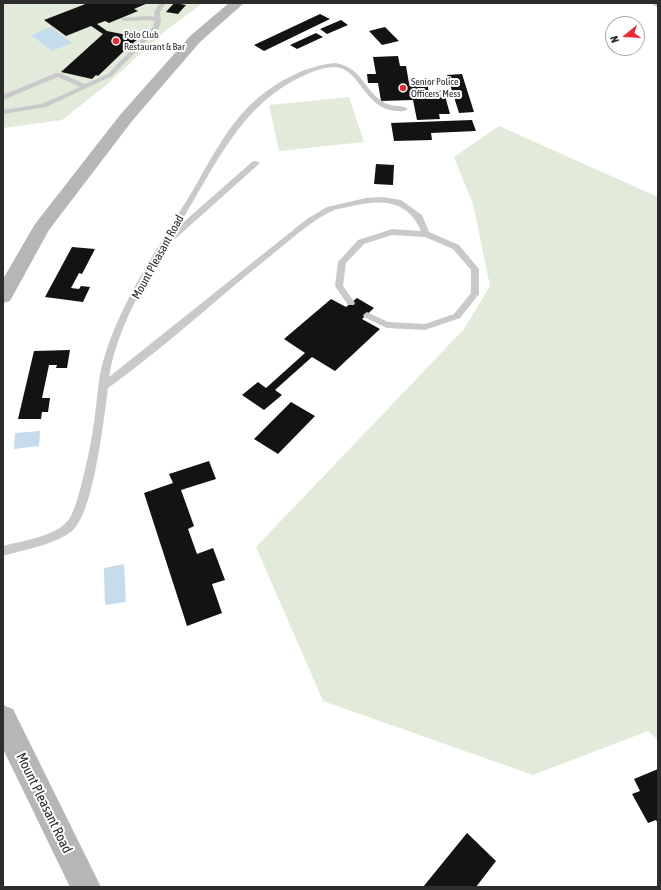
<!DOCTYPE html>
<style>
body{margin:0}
#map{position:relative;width:661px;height:890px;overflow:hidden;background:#fff;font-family:"Asap Condensed",sans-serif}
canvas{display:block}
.frame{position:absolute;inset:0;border:4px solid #2c2c2c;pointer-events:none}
.north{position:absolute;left:605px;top:16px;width:40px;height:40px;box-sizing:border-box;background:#fff;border:1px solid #ababab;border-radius:50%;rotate:252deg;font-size:11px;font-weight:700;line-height:16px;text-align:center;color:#2c2c2c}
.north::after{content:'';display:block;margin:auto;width:14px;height:18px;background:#e92934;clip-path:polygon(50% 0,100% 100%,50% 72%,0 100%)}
</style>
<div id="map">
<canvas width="661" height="890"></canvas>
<div class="frame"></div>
<div class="north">N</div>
</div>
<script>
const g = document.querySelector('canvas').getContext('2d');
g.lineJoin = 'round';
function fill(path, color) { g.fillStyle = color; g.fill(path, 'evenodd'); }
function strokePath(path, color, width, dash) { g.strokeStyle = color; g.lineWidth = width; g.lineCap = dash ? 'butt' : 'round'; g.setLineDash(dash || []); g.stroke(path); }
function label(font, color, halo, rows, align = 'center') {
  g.font = font + ' "Asap Condensed",sans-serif'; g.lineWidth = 4; g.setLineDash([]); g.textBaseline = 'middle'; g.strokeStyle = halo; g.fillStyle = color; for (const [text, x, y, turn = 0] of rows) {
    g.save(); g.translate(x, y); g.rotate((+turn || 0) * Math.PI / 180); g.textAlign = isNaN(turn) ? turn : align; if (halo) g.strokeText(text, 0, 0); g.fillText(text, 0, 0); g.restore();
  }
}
const green = new Path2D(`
 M3 3H203L165 31 104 87 62 120 3 128Z
 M349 97 364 142 279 151 269 105Z
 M499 126 658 197V740L648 731 533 775 323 701 256 547 464 329 490 286 473 204 454 157Z`);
const water = new Path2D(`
 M51 27 72 43 52 51 31 35Z
 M40 431 39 446 14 449 15 433Z
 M124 564 126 602 105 605 104 568Z`);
const building = new Path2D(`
 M88 3H148L134 9 138 11 109 23 105 21 97 24 107 31 127 35 126 36 138 39 133 43H136L127 52 124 51 98 76 96 75 92 79 61 72 103 34 91 26 66 36 44 20Z
 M174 3 186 5 178 14 166 12Z
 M320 14 330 19 264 51 254 45Z
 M341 20 348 25 327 34 320 29Z
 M385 27 399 41 382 45 369 31Z
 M316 33 323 37 297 49 290 45Z
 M398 56 400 66H406L409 83 427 82 429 93 444 92 450 114H439L440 119 417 120 413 100 381 101 378 83H368L367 74H376L373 57Z
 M462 74 474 112 459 113 447 75Z
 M472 120 476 131 431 133 432 140 394 141 391 123Z
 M376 164 394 165 393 185 374 184Z
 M72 247 95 249 82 274 79 273 71 288 79 289 81 286 90 287 83 302 45 297Z
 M357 298 374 308 362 319 380 329 335 371 312 357 275 390 282 395 264 410 242 395 258 382 266 388 305 353 284 339 331 299 346 307Z
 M70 350 67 368H56L57 365H49L42 398H50L48 412H42L41 419H18L34 351Z
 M291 402 315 416 278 454 254 439Z
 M209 461 216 479 181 490 194 526 188 529 197 554 213 548 225 580 212 584 222 613 187 626 144 493 173 483 169 474Z
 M658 769V824L656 820 648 823 632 794 640 791 634 779Z
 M467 833 496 861 476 887H423Z`);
const lane = new Path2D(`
 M160 3H166L160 12 161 20 159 28 112 76 46 107 3 114V110L42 104 80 87 58 77 3 100V95L56 73H60L85 84 108 74 153 27 155 21 148 20 124 21 121 19 122 18 148 16 155 17 154 12Z
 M651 3H658V8Z
 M335 63C363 68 362 88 382 101 390 108 401 104 408 109 404 112 401 111 396 111 364 109 360 68 335 67 324 67 313 71 303 76 239 105 213 171 178 227L253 161H256L260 163 175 239H171C145 281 117 328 109 377L307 219 327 207 366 198 383 197 401 200 422 215 429 232 459 245 479 269V294L460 318 425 330 387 328 364 317 363 315 367 312 388 322 425 324 454 314 471 293V270L453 249 425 237 392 235 364 244 346 263 343 286 355 303 354 305H348L335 286 338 262 358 240 392 229 421 231C408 200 382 199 352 206 346 208 338 208 332 211 309 222 288 242 268 258 214 301 164 348 108 388 104 418 94 509 74 529 59 544 23 550 3 556V546C22 541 58 536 69 519 75 510 78 497 81 486 87 463 92 439 95 415 97 400 98 384 101 369 118 303 159 247 193 190 210 161 225 130 249 106 272 84 303 66 335 63Z`);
const secondary = new Path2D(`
 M229 3H244L200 42 132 121 49 230 10 301 3 303V279L35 224 120 115 190 36Z
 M3 705 13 709 101 887H70L3 749Z`);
const markers = [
 [116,41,4,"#e92934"],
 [403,88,4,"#e92934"]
];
const farPoinames = [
 ["Polo Club",124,35],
 ["Restaurant & Bar",124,47],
 ["Senior Police",411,82],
 ["Officers' Mess",411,94]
];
const streetNames = [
 ["Mount Pleasant Road",158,257,-61]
];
const nearStreetnames = [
 ["Mount Pleasant Road",44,803,64]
];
fill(green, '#e2ebd9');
fill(water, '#c4dceb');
fill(building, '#131313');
fill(lane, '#c9c9c9');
fill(secondary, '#b6b6b6');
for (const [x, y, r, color] of markers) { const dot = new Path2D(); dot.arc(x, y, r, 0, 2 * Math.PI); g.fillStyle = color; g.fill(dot); strokePath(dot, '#fff', 1.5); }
label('10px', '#2c2c2c', '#fff', farPoinames, 'left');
label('12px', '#2c2c2c', '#fff', streetNames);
label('14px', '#2c2c2c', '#fff', nearStreetnames);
</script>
